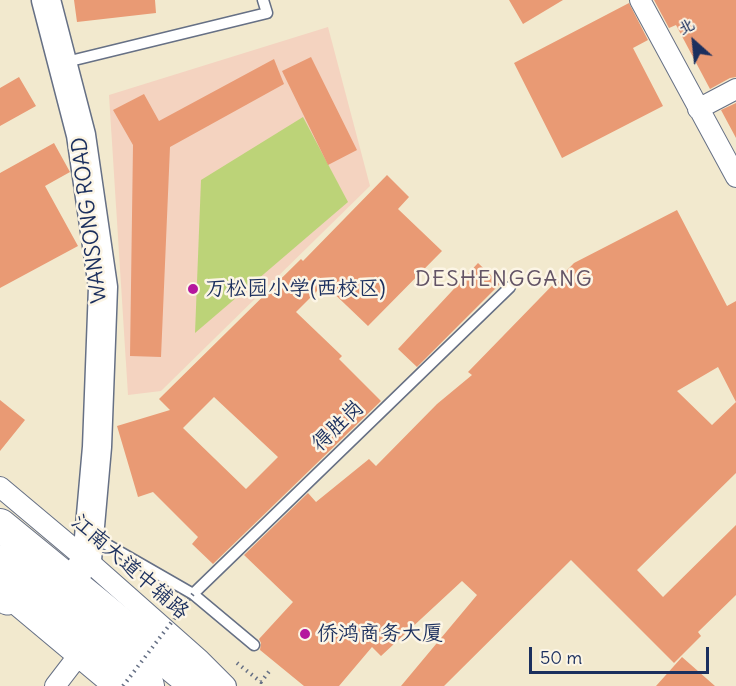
<!DOCTYPE html>
<meta charset="utf-8">
<style>
body{margin:0}
#map{position:relative;width:736px;height:686px;overflow:hidden;background:#f2e9ce;font-family:Delius,"LXGW WenKai TC",sans-serif}
canvas{display:block}
.north{position:absolute;left:664px;top:12px;width:60px;height:60px;-webkit-text-stroke:4px #fcf5e5;paint-order:stroke;rotate:333deg;font-size:16px;font-weight:700;line-height:24px;text-align:center;color:#1b2f5e}
.north::after{content:'';display:block;margin:auto;width:21px;height:27px;background:#1b2f5e;clip-path:polygon(50% 0,100% 100%,50% 72%,0 100%)}
.scale{position:absolute;left:529px;top:647px;width:180px;height:27px;box-sizing:border-box;border:3px solid #1b2f5e;border-top:0;padding-left:8px;font-size:18px;line-height:21px;white-space:nowrap;color:#1b2f5e;-webkit-text-stroke:4px #fcf5e5;paint-order:stroke}
</style>
<div id="map">
<canvas width="736" height="686"></canvas>
<div class="north">北</div>
<div class="scale">50 m</div>
</div>
<script>
const g = document.querySelector('canvas').getContext('2d');
g.lineJoin = 'round';
function fill(path, color) { g.fillStyle = color; g.fill(path, 'evenodd'); }
function strokePath(path, color, width, dash) { g.strokeStyle = color; g.lineWidth = width; g.lineCap = dash ? 'butt' : 'round'; g.setLineDash(dash || []); g.stroke(path); }
function label(font, color, halo, rows, align = 'center') {
  g.font = font + ' Delius,"LXGW WenKai TC",sans-serif'; g.lineWidth = 5; g.setLineDash([]); g.textBaseline = 'middle'; g.strokeStyle = halo; g.fillStyle = color; for (const [text, x, y, turn = 0] of rows) {
    g.save(); g.translate(x, y); g.rotate((+turn || 0) * Math.PI / 180); g.textAlign = isNaN(turn) ? turn : align; if (halo) g.strokeText(text, 0, 0); g.fillText(text, 0, 0); g.restore();
  }
}
const built = new Path2D(`
 M328 27 370 186 161 391 128 395 109 95Z`);
const green = new Path2D(`
 M303 117 348 202 195 333 201 180Z`);
const building = new Path2D(`
 M74 0H155L156 13 77 22Z
 M509 0H563L523 24Z
 M654 0H736V77L730 78 710 89 676 25 669 28Z
 M629 3 648 40 633 48 663 106 562 158 514 63Z
 M311 57 357 150 328 165 282 71Z
 M274 59 284 84 170 147 161 357 130 356 133 145 113 110 144 94 159 121Z
 M19 77 36 106 0 126V88Z
 M736 103V138L721 110Z
 M54 143 70 172 45 186 78 246 0 288V173Z
 M387 175 409 197 398 209 442 251 368 326 324 284 296 312 342 356 339 359 381 401 213 564 192 544 198 537 153 492 138 497 117 426 170 410 159 399 301 259 303 261ZM214 397 278 457 246 489 183 428Z
 M677 210 727 306 736 301V473L637 570 663 597 736 525V595L698 632 701 636 674 663 571 560 444 686H401L477 595 462 581 381 656 372 647 339 686H304L260 650 261 643 259 639 293 602 244 555 308 493 316 502 369 459 376 466 437 404 472 375 468 372 574 263ZM718 367 736 402 712 425 677 391Z
 M478 263 500 284 417 367 398 349Z
 M0 400 25 420 0 451Z
 M682 657 715 686H656Z`);
const path = new Path2D(`
 M237 663 261 682 271 669`);
const lane = new Path2D(`
 M62 63 267 13 263 0
 M92 536 193 594 254 645
 M193 594 510 287`);
const street = new Path2D(`
 M640 0 736 177
 M698 109 736 89
 M0 487 87 560 200 660 226 686
 M0 597 8 598 113 686
 M55 686 78 656`);
const secondary = new Path2D(`
 M46 0 81 135 103 287 97 447 87 560 69 582`);
const primary = new Path2D(`
 M0 525 197 686
 M0 562 148 686`);
const highway = new Path2D(`
 M0 592 8 598`);
const pathBridge = new Path2D(`
 M123 686 193 594`);
const markers = [
 [193,289,6,"#b5179e"],
 [305,634,6,"#b5179e"]
];
const streetNames = [
 ["WANSONG ROAD",90,220,-97],
 ["得胜岗",338,426,-44],
 ["江南大道中辅路",130,567,41]
];
const poiNames = [
 ["万松园小学(西校区)",205,289],
 ["侨鸿商务大厦",317,634]
];
const neighbourhoodNames = [
 ["DESHENGGANG",504,280]
];
fill(built, '#f4d3c0');
fill(green, '#bcd378');
fill(building, '#e99a74');
strokePath(lane, '#667085', 13);
strokePath(street, '#667085', 22);
strokePath(secondary, '#667085', 31);
strokePath(primary, '#667085', 34);
strokePath(highway, '#667085', 35);
strokePath(path, '#667085', 4, [1.5, 4.5]);
strokePath(lane, '#fff', 10);
strokePath(street, '#fff', 20);
strokePath(secondary, '#fff', 28);
strokePath(primary, '#fff', 32);
strokePath(highway, '#fff', 33);
strokePath(pathBridge, '#667085', 4, [1.5, 4.5]);
for (const [x, y, r, color] of markers) { const dot = new Path2D(); dot.arc(x, y, r, 0, 2 * Math.PI); g.fillStyle = color; g.fill(dot); strokePath(dot, '#fcf5e5', 2); }
label('21px', '#1b2f5e', '#fcf5e5', streetNames);
label('21px', '#1b2f5e', '#fcf5e5', poiNames, 'left');
g.letterSpacing = '1.5px';
label('22px', '#635466', '#fcf5e5', neighbourhoodNames);
g.letterSpacing = '0px';
</script>
